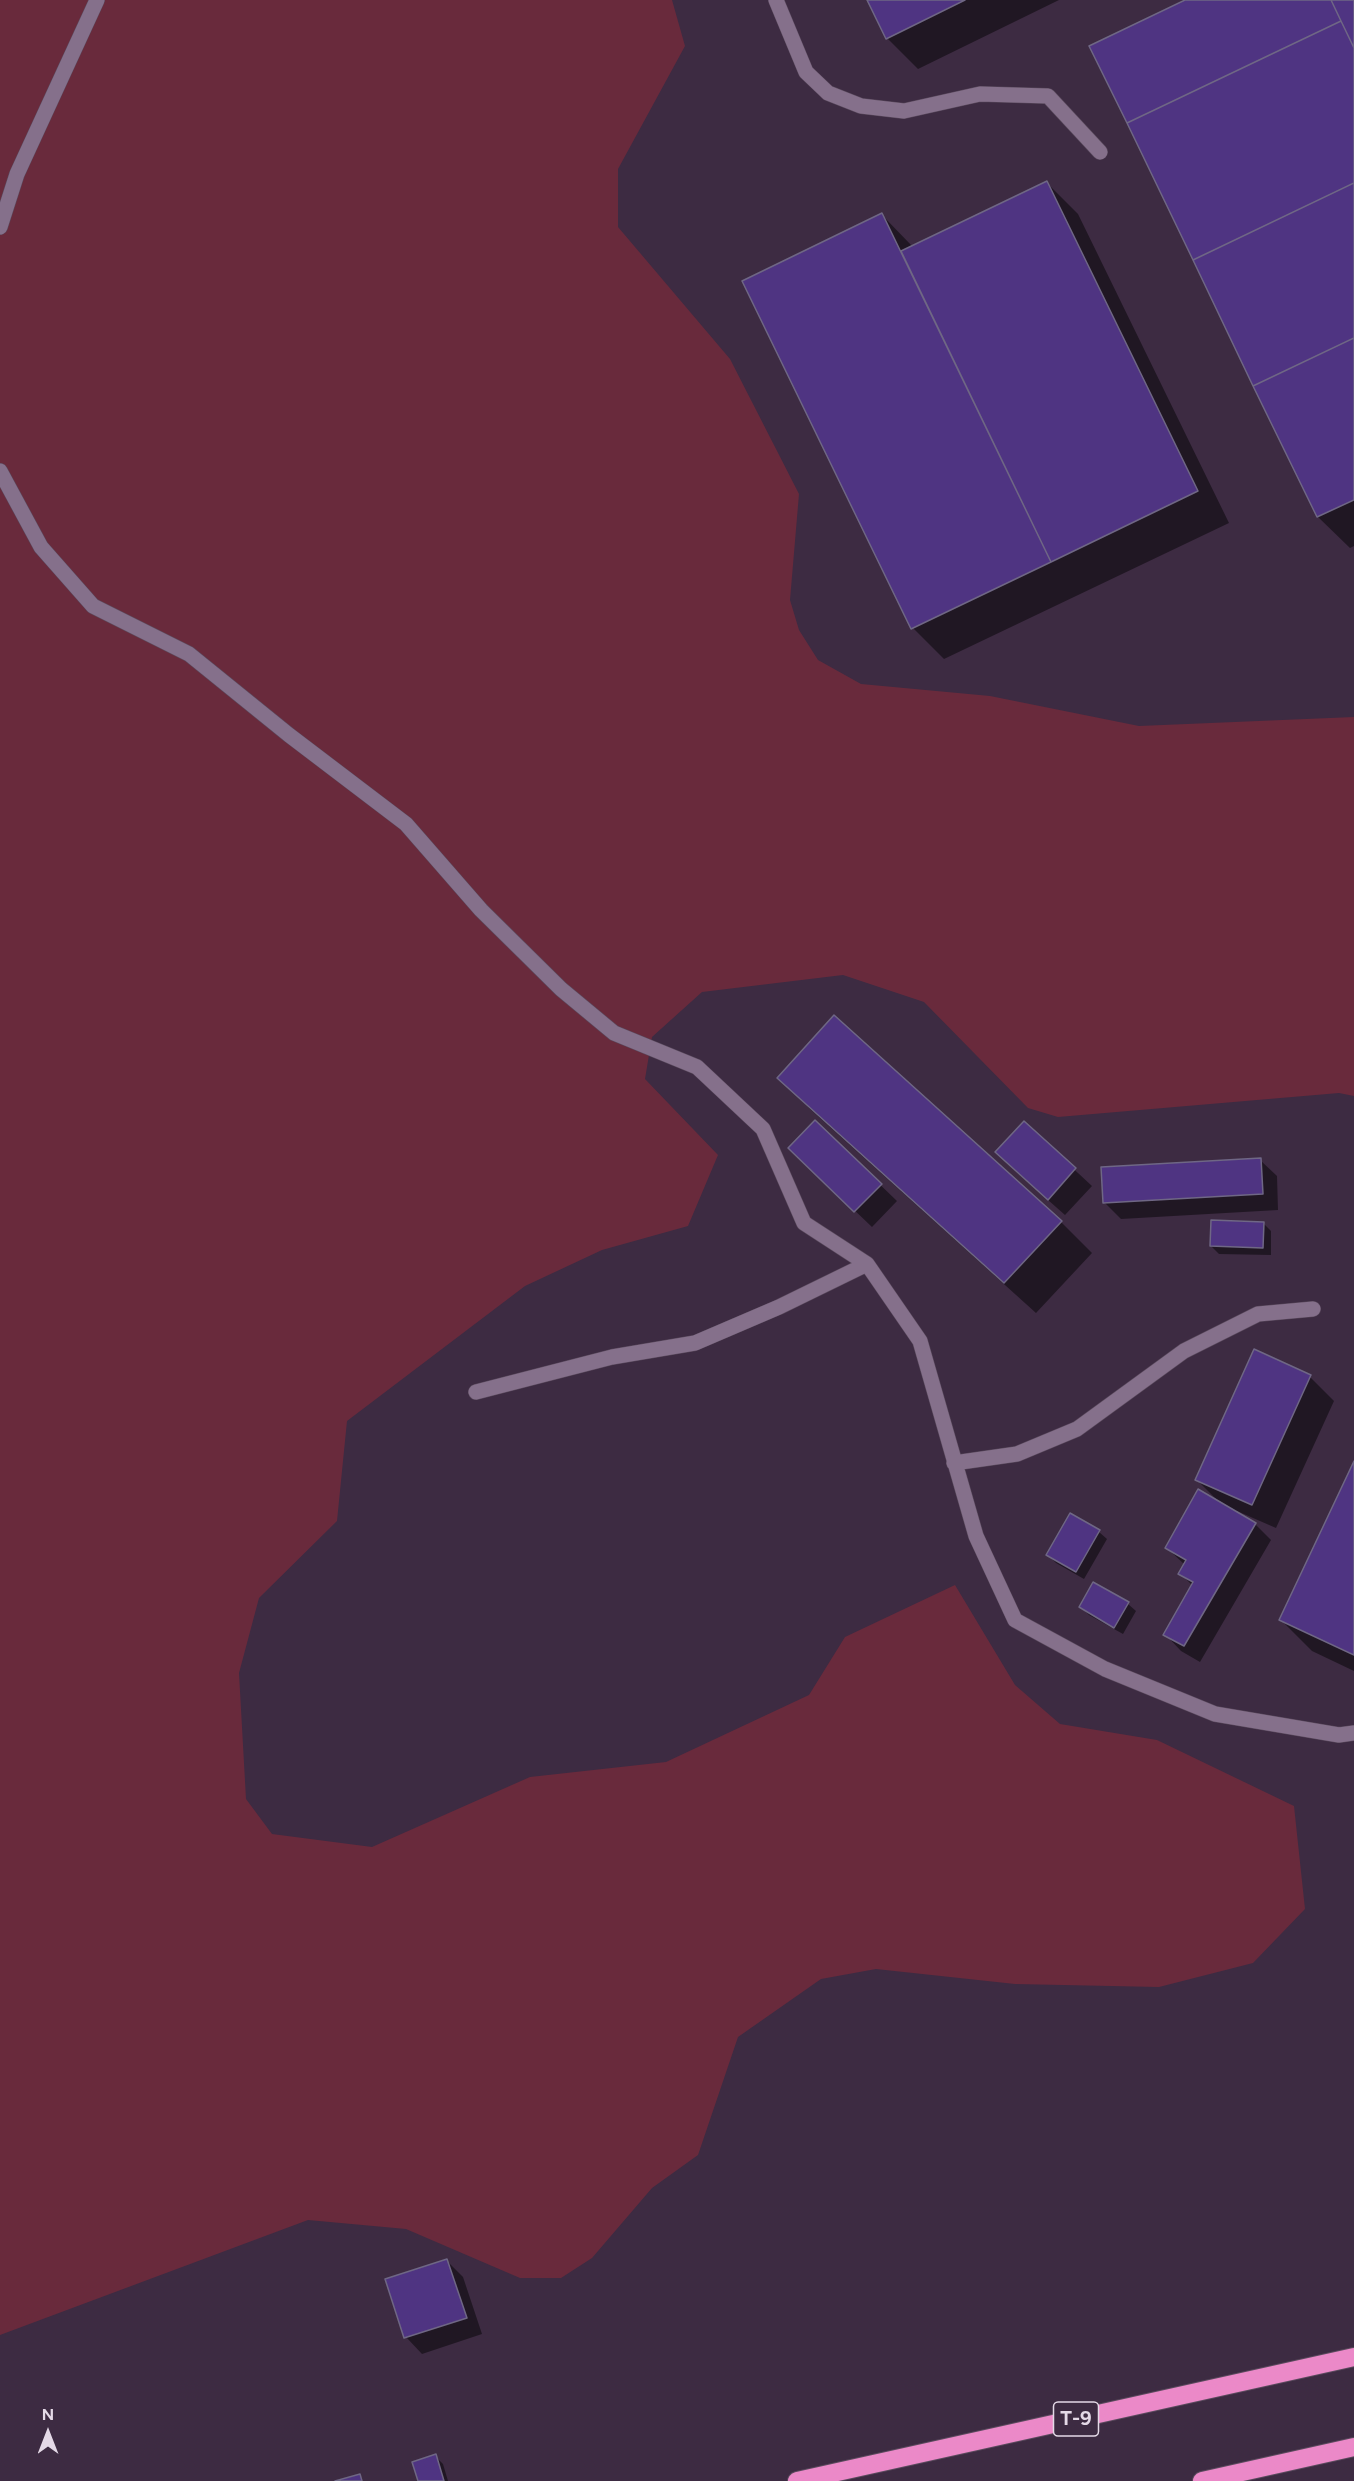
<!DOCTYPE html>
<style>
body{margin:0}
#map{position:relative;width:1354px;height:2481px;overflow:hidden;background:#3d2b42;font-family:Figtree,sans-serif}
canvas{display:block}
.north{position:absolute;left:18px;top:2403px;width:60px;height:60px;-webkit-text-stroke:4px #3d2b42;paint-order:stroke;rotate:0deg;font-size:16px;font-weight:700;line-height:24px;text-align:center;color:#e4d9e7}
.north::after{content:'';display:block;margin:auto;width:21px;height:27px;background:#e4d9e7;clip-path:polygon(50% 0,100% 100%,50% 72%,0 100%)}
</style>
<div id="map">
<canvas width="1354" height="2481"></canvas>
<div class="north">N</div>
</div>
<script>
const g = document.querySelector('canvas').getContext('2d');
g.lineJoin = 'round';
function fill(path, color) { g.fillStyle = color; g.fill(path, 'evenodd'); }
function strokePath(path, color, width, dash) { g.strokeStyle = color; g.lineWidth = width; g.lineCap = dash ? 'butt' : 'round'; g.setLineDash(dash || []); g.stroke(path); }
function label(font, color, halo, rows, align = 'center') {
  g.font = font + ' Figtree,sans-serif'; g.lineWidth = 6; g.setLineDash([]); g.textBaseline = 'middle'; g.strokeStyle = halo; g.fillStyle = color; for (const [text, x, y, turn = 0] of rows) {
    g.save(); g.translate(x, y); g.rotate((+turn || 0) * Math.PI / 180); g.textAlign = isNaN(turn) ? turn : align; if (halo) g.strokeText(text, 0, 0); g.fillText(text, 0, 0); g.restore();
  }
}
const green = new Path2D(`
 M0 0H672L685 46 618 169V227L730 359 799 494 790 600 799 630 818 660 861 684 990 696 1139 726 1354 717V1096L1339 1093 1058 1117 1028 1108 924 1002 843 975 702 992 652 1037 645 1079 718 1155 688 1226 602 1250 525 1286 347 1421 337 1521 259 1598 239 1673 246 1799 272 1834 372 1847 530 1777 666 1762 809 1695 845 1637 955 1585 1015 1685 1060 1724 1157 1740 1294 1806 1305 1909 1253 1963 1159 1987 1015 1984 876 1969 821 1979 738 2037 698 2155 652 2188 592 2258 561 2278H520L406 2229 308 2220 0 2335Z`);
const shadow = new Path2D(`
 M869 0H1059L918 69 887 38Z
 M1189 0H1354V546L1350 548 1318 517 1091 47Z
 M1047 183 1078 214 1229 523 944 659 913 628 882 215 913 247Z
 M779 1078 1061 1222 1092 1253 1036 1313 811 1110Z
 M815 1122 897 1201 872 1227 806 1164Z
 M1024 1123 1092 1186 1065 1215 1013 1169Z
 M1260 1160 1277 1176 1278 1210 1121 1219 1104 1202Z
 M1263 1223 1271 1231V1255L1219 1254 1211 1246Z
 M1310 1377 1334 1401 1276 1528 1237 1511 1236 1513 1255 1524 1271 1540 1200 1662 1181 1651 1165 1634 1193 1586 1180 1573 1185 1565 1167 1548 1219 1502 1196 1479Z
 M1354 1464V1671L1312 1651 1280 1619Z
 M1071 1515 1099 1532 1107 1539 1084 1579 1056 1563 1048 1555Z
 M1094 1584 1128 1604 1136 1611 1123 1634 1089 1615 1081 1607Z
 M446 2260 463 2277 482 2334 422 2354 406 2337 386 2280Z
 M435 2456 443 2464 448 2481H420Z`);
const building = new Path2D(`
 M867 0H965L886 39Z
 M1185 0H1331L1341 21 1127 123 1089 46Z
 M1331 0H1354V48L1341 21Z
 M1341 21 1354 48V183L1193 260 1127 123Z
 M1047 181 1198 491 1051 562 901 251Z
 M1354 183V338L1253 386 1193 260Z
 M882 213 1051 562 911 629 742 281Z
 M1354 338V500L1317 517 1253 386Z
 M834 1015 1062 1221 1004 1283 777 1078Z
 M815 1120 882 1184 854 1212 788 1148Z
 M1024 1121 1076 1168 1048 1200 995 1152Z
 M1261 1158 1263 1194 1103 1203 1101 1167Z
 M1211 1220 1264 1222 1263 1248 1210 1246Z
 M1254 1349 1311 1375 1252 1505 1195 1480Z
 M1354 1461V1655L1279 1620Z
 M1198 1489 1256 1523 1184 1646 1163 1635 1193 1582 1178 1574 1186 1560 1165 1548Z
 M1070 1513 1100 1530 1076 1572 1046 1555Z
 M1093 1582 1129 1602 1114 1628 1079 1607Z
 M447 2259 467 2318 404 2338 385 2279Z
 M436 2454 444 2481H418L412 2462Z
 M360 2474 362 2481H335Z`);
const lane = new Path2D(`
 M776 0 806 72 828 93 861 106 904 111 980 94 1048 96 1100 152
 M0 227 17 174 97 0
 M0 471 41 547 93 606 189 654 289 735 406 824 481 910 561 989 614 1033 697 1067 763 1129 804 1223 867 1264 920 1341 976 1536 1015 1620 1105 1669 1215 1714 1339 1735 1354 1733
 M476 1392 612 1357 695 1343 779 1307 867 1264
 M954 1463 1017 1454 1077 1429 1184 1351 1258 1314 1313 1309`);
const highway = new Path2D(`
 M797 2481 1354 2357
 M1202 2481 1354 2447`);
const shields = [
 [1076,2419,45]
];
const shieldNames = [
 ["T-9",1076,2419]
];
fill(green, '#692a3c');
fill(shadow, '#0007');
fill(building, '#4f3482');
strokePath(building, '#6f6785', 1.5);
strokePath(lane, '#5a4a5d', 16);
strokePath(highway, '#5a4a5d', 20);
strokePath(lane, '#85708b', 15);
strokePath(highway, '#eb89c8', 18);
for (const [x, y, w] of shields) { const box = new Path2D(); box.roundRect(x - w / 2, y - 17, w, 34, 4.5); g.fillStyle = '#3d2b42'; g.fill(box); strokePath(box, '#e4d9e7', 1.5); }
label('bold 20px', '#e4d9e7', null, shieldNames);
</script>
